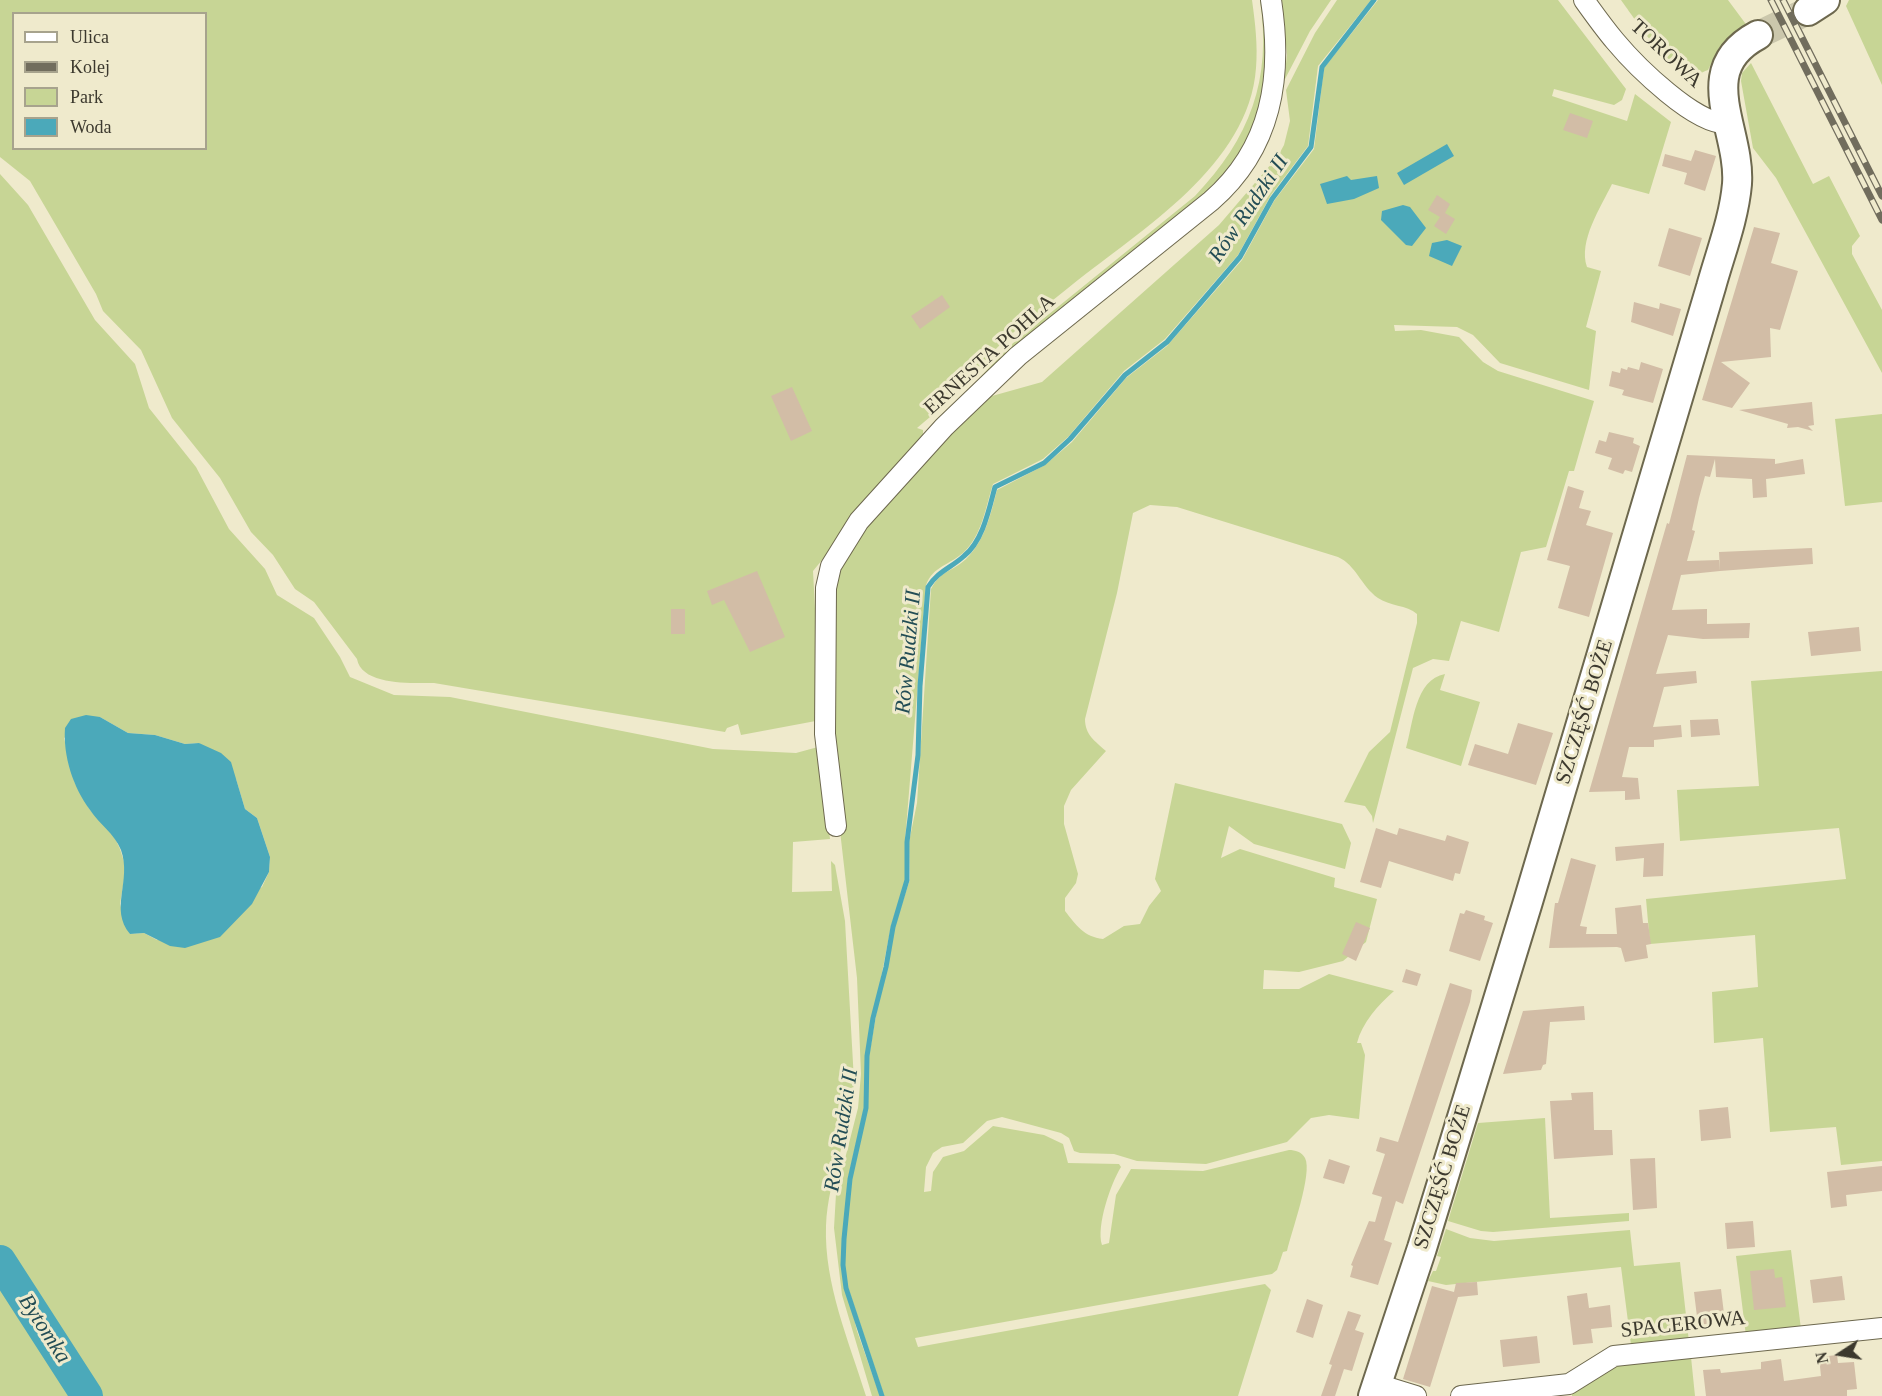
<!DOCTYPE html>
<meta charset="utf-8">
<style>
body{margin:0}
#map{position:relative;width:1882px;height:1396px;overflow:hidden;background:#efeacc;font-family:Georgia,serif}
canvas{display:block}
.legend{position:absolute;left:12px;top:12px;width:195px;height:138px;box-sizing:border-box;background:#efeacc;border:2px solid #a7a38d;margin:0;padding:8px 10px;list-style:none;font-size:18px;color:#3c392e}
.legend li{display:flex;align-items:center;gap:12px;height:30px}
.legend b{width:30px;border:2px solid #a7a38d}
.north{position:absolute;left:1810px;top:1324px;width:60px;height:60px;-webkit-text-stroke:4px #efeacc;paint-order:stroke;rotate:258deg;font-size:16px;font-weight:700;line-height:24px;text-align:center;color:#3c392e}
.north::after{content:'';display:block;margin:auto;width:21px;height:27px;background:#3c392e;clip-path:polygon(50% 0,100% 100%,50% 72%,0 100%)}
</style>
<div id="map">
<canvas width="1882" height="1396"></canvas>
<ul class="legend">
<li><b style="height:8px;background:#fff"></b>Ulica</li>
<li><b style="height:8px;background:#716d5d"></b>Kolej</li>
<li><b style="height:16px;background:#c7d595"></b>Park</li>
<li><b style="height:16px;background:#4ba9ba"></b>Woda</li>
</ul>
<div class="north">N</div>
</div>
<script>
const g = document.querySelector('canvas').getContext('2d');
g.lineJoin = 'round';
function fill(path, color) { g.fillStyle = color; g.fill(path, 'evenodd'); }
function strokePath(path, color, width, dash) { g.strokeStyle = color; g.lineWidth = width; g.lineCap = dash ? 'butt' : 'round'; g.setLineDash(dash || []); g.stroke(path); }
function label(font, color, halo, rows, align = 'center') {
  g.font = font + ' Georgia,serif'; g.lineWidth = 6; g.setLineDash([]); g.textBaseline = 'middle'; g.strokeStyle = halo; g.fillStyle = color; for (const [text, x, y, turn = 0] of rows) {
    g.save(); g.translate(x, y); g.rotate((+turn || 0) * Math.PI / 180); g.textAlign = isNaN(turn) ? turn : align; if (halo) g.strokeText(text, 0, 0); g.fillText(text, 0, 0); g.restore();
  }
}
const green = new Path2D(`
 M0 0H1252C1255 22 1258 45 1256 68 1249 165 1141 230 1073 284 1051 302 1027 320 1006 339 984 360 964 384 943 406L917 428 923 430V437L813 571 821 720 741 735 738 724 727 728 725 732 434 683C413 683 362 686 357 659L314 602 295 589 273 555 251 532 220 478 172 418 141 350 103 311 96 294 30 181 0 157ZM14 14H206V148H14Z
 M1260 0H1266L1269 20 1262 111 1231 172 937 422 1012 344 1195 196C1250 138 1272 80 1260 0Z
 M1282 0H1331L1310 31 1284 81 1287 55Z
 M1337 0H1371L1318 66 1308 146 1271 195 1238 255 1165 339 1124 371 1068 437 1043 459 993 484C986 506 982 535 964 552 950 565 933 566 926 585L905 841 906 880 891 926 866 1056 864 1108 848 1179 841 1263 857 1331 880 1396H872L842 1295 834 1228 836 1194 858 1108 861 1074 857 978 837 805 830 590 863 523 982 401 992 396 1042 382 1219 225 1278 156 1284 145 1290 121 1286 90 1315 33Z
 M1378 0H1558L1626 89 1622 100 1614 105 1554 89 1552 96 1627 121 1635 94 1671 122 1649 194 1612 184C1601 207 1578 241 1587 267L1601 271 1586 327 1596 331 1589 390 1500 363 1473 335 1457 327 1394 325 1395 331 1421 330 1459 337 1483 362 1498 371 1594 401 1574 471H1569L1546 547 1521 552 1499 632 1461 621 1449 661 1433 659 1413 668 1373 823 1372 816 1365 806 1344 802 1369 752 1390 732 1417 623V614C1407 605 1389 606 1378 598 1361 586 1356 565 1338 557L1177 507 1150 505 1133 513 1117 593 1085 719C1085 735 1095 741 1106 751L1071 790 1064 806V824L1078 874 1076 883 1065 898V911C1076 925 1084 937 1103 939L1124 926 1140 924 1149 906 1161 891 1155 879 1175 783 1342 824 1351 843 1345 869 1254 844 1229 826 1221 858 1240 849 1335 878 1334 887 1377 899 1366 942 1343 961 1299 972 1264 970 1263 989H1299L1329 974 1394 991C1378 1005 1362 1023 1357 1043H1361L1365 1055 1359 1119 1329 1115 1311 1118 1287 1142 1206 1164 1137 1161 1114 1154 1080 1153 1074 1151 1069 1138 1061 1133 1002 1117 987 1121 963 1143 942 1147 933 1153 926 1167 924 1192 931 1191 933 1172 943 1157 964 1151 993 1126 1044 1135 1063 1144 1068 1163 1119 1164 1121 1167C1111 1183 1096 1226 1102 1245L1109 1243 1116 1195 1131 1169 1203 1171 1289 1150C1295 1150 1302 1152 1305 1158 1313 1173 1291 1233 1287 1251L1283 1252 1277 1270 1272 1274 915 1338 918 1347 1265 1284 1271 1290 1238 1396H884L848 1288 844 1264 846 1234 852 1178 867 1108 869 1056 880 992 888 966 895 926 910 879 909 842 917 803 931 589C941 570 952 572 966 559 985 541 991 513 997 490L1045 465 1072 442 1126 378 1167 346 1242 260 1274 201 1314 149 1324 68Z
 M1621 0H1728L1748 27 1719 48 1708 70C1704 71 1699 75 1695 74 1669 73 1635 19 1621 0Z
 M1849 0H1882V85L1846 6Z
 M1751 63 1813 184 1829 176 1860 236 1852 246V254L1882 310V373L1776 178 1753 148 1741 81 1742 73Z
 M0 174 28 205 95 320 135 364 149 408 196 467 229 529 265 569 277 595 314 618 340 657 350 677 394 695 450 697 713 749 796 753 818 747 830 839 793 842 792 892 832 891 831 861 835 865 845 921 854 1081C852 1130 828 1176 826 1226 824 1284 849 1341 866 1396H94L0 1258ZM100 717 128 733 155 735 185 744 199 743 236 779 245 809 257 818 270 857 269 872 262 887 157 940 144 933 130 934 120 904 126 868 120 849 112 832 90 810 75 783 64 738Z
 M1882 414V502L1845 506 1835 419Z
 M1882 671V1161L1841 1165 1836 1127 1770 1132 1763 1038 1714 1043 1712 992 1758 987 1755 935 1650 944 1646 899 1846 879 1839 828 1680 841 1677 790 1759 786 1751 681Z
 M1445 674 1440 690 1480 702 1461 766 1406 748C1413 724 1415 679 1445 674Z
 M1545 1118 1550 1218 1629 1213V1221L1493 1232 1481 1231 1448 1221 1478 1123Z
 M1446 1229 1470 1238 1494 1241 1630 1230 1634 1266 1680 1262 1689 1342 1631 1345 1621 1267 1446 1285 1428 1281 1433 1271H1436L1441 1257 1437 1256Z
 M1791 1250 1801 1329 1746 1336 1736 1256Z
 M0 1284 25 1312 80 1396H0Z
 M1691 1357 1695 1396H1572V1392L1616 1365Z`);
const water = new Path2D(`
 M1447 144 1454 156 1404 185 1397 173Z
 M1347 176 1351 180 1377 176 1379 188 1354 199 1327 204 1320 184Z
 M1403 205 1410 207 1426 228 1412 246 1406 245 1381 220 1382 211Z
 M1447 240 1462 246 1452 266 1429 256 1432 243Z
 M86 715 100 717 128 733 155 735 185 744 199 743 221 753 231 762 245 809 257 818 270 857 269 872 252 904 220 937 185 948 170 946 144 933 130 934C109 909 132 881 121 850 114 833 100 825 90 810 73 787 63 756 65 728L71 719Z`);
const stream = new Path2D(`
 M882 1396 846 1288 843 1265 844 1239 850 1179 866 1108 867 1056 873 1018 886 967 893 927 907 880V842L918 755 920 686 928 587C938 571 951 568 964 556 983 541 989 509 995 487L1044 463 1070 439 1125 375 1167 342 1240 257 1272 199 1311 147 1322 67 1374 0`);
const river = new Path2D(`
 M0 1261 87 1396`);
const building = new Path2D(`
 M1570 113 1593 121 1587 138 1563 130Z
 M1695 150 1716 156 1705 191 1684 184 1687 173 1662 166 1665 154 1691 161Z
 M1437 195 1450 204 1445 213 1455 219 1446 234 1434 226 1440 217 1428 210Z
 M1754 227 1780 233 1771 263 1798 271 1780 330 1770 328 1771 357 1721 362 1750 383 1732 408 1702 400Z
 M1669 228 1702 238 1690 276 1658 266Z
 M942 295 950 307 920 329 911 316Z
 M1634 302 1659 309 1660 303 1681 309 1673 336 1631 322Z
 M1641 362 1663 369 1653 403 1622 395 1624 390 1609 386 1612 371 1620 373 1621 368 1627 370 1628 367 1639 370Z
 M792 387 812 431 791 441 771 396Z
 M1812 402 1814 425 1808 426 1813 431 1798 427 1787 428 1788 424 1739 410Z
 M1609 432 1634 438 1633 443 1640 446 1632 472 1625 470 1623 474 1608 469 1612 458 1595 453 1599 440 1606 442Z
 M1687 455 1775 459V464L1803 459 1805 474 1766 479 1767 497 1753 498 1752 479 1716 477 1715 459 1710 477 1705 476 1699 498 1692 530 1695 531 1687 561 1719 560 1720 571 1681 575 1672 610 1707 609V624L1750 623 1749 638 1703 639 1668 635 1656 674 1696 671 1697 683 1664 687 1653 727 1681 725 1682 737 1654 740V747H1629L1622 777 1638 778 1640 799 1625 800V791L1589 792 1667 523 1669 524Z
 M1568 486 1584 491 1579 508 1591 511 1586 525 1613 533 1589 617 1558 608 1570 566 1547 560Z
 M1812 548 1813 564 1720 571 1719 552Z
 M757 571 785 637 750 652 724 600 712 605 707 591Z
 M671 609H685V634H671Z
 M1859 627 1861 651 1811 656 1808 632Z
 M1718 719 1720 735 1691 737 1690 720Z
 M1518 723 1553 733 1536 785 1468 765 1475 744 1508 754Z
 M1376 828 1397 835 1399 828 1445 841 1447 835 1469 842 1460 874 1455 873 1453 881 1389 861 1381 888 1360 882Z
 M1664 843 1663 876 1643 877 1644 858 1616 861 1615 847Z
 M1571 858 1596 865 1580 926 1587 927 1586 934H1617L1615 908 1641 905 1643 923H1648L1651 944 1646 945 1648 958 1625 962 1621 948 1617 947 1549 948 1555 903H1558Z
 M1466 910 1485 916 1484 920 1493 923 1480 961 1449 951 1460 913 1464 914Z
 M1356 922 1370 928 1356 961 1342 954Z
 M1406 969 1421 974 1417 986 1402 982Z
 M1450 983 1472 990 1470 1002 1403 1204 1396 1201 1384 1240 1392 1243 1378 1285 1350 1277 1353 1266 1351 1265 1369 1221 1375 1222 1382 1197 1372 1194 1385 1154 1376 1151 1380 1137 1398 1142Z
 M1584 1006 1585 1020 1550 1022 1546 1064 1543 1065 1541 1070 1503 1074 1523 1011Z
 M1593 1092 1594 1130H1612L1613 1155 1554 1159 1550 1101 1572 1100 1571 1093Z
 M1728 1107 1731 1138 1701 1141 1699 1110Z
 M1655 1158 1657 1208 1633 1210 1630 1159Z
 M1329 1159 1350 1166 1344 1184 1323 1178Z
 M1882 1166V1191L1846 1195 1847 1206 1831 1208 1827 1172Z
 M1753 1221 1755 1247 1727 1249 1725 1223Z
 M1774 1269 1775 1278 1782 1277 1786 1307 1754 1310 1750 1271Z
 M1842 1276 1845 1300 1813 1303 1810 1280Z
 M1477 1282 1478 1295 1458 1297 1430 1387 1403 1379 1432 1286 1454 1292 1456 1283Z
 M1721 1289 1725 1322 1698 1325 1694 1292Z
 M1587 1293 1589 1308 1610 1305 1612 1327 1591 1329 1593 1343 1573 1345 1567 1296Z
 M1307 1299 1323 1305 1313 1338 1296 1332Z
 M1348 1311 1361 1315 1355 1330 1364 1333 1352 1371 1344 1369 1335 1396H1321L1332 1365 1329 1364Z
 M1537 1336 1540 1363 1503 1367 1500 1340Z
 M1837 1355 1838 1363 1854 1362 1857 1389 1847 1390V1396H1706L1703 1370 1720 1369 1721 1373 1761 1369V1362L1781 1359 1784 1381 1821 1376 1819 1357Z`);
const secondaryTunnel = new Path2D(`
 M1758 35 1808 11`);
const street = new Path2D(`
 M1584 0C1594 14 1604 28 1615 41 1635 65 1697 127 1728 123
 M836 826 825 734 826 588 831 566 859 521 944 427 1018 356 1211 201C1272 148 1283 77 1271 0
 M1377 1384 1416 1396
 M1461 1396 1569 1384 1614 1356 1882 1328`);
const secondary = new Path2D(`
 M1808 11 1825 0
 M1373 1396 1422 1248 1527 905 1711 287C1720 254 1734 219 1737 184 1741 129 1692 70 1758 35`);
const rail = new Path2D(`
 M1771 0 1882 220
 M1783 0 1882 196`);
const streetNames = [
 ["TOROWA",1666,54,43],
 ["ERNESTA POHLA",990,355,-42],
 ["SZCZĘŚĆ BOŻE",1585,712,-73],
 ["SZCZĘŚĆ BOŻE",1443,1177,-73],
 ["SPACEROWA",1683,1325,-6]
];
const waterNames = [
 ["Rów Rudzki II",1249,209,-56],
 ["Rów Rudzki II",909,652,-85],
 ["Rów Rudzki II",842,1130,-81],
 ["Bytomka",44,1329,57]
];
fill(green, '#c7d595');
fill(water, '#4ba9ba');
strokePath(stream, '#4ba9ba', 5);
strokePath(river, '#4ba9ba', 32);
fill(building, '#d2bda6');
strokePath(secondaryTunnel, '#cbc7ac', 28, [28, 14]);
strokePath(street, '#6d684e', 22);
strokePath(secondary, '#6d684e', 32);
strokePath(street, '#fff', 20);
strokePath(secondary, '#fff', 28);
strokePath(rail, '#716d5d', 7);
strokePath(rail, '#efeacc', 4.5, [14]);
label('21px', '#3c392e', '#efeacc', streetNames);
label('italic 22px', '#234d55', '#efeacc', waterNames);
</script>
